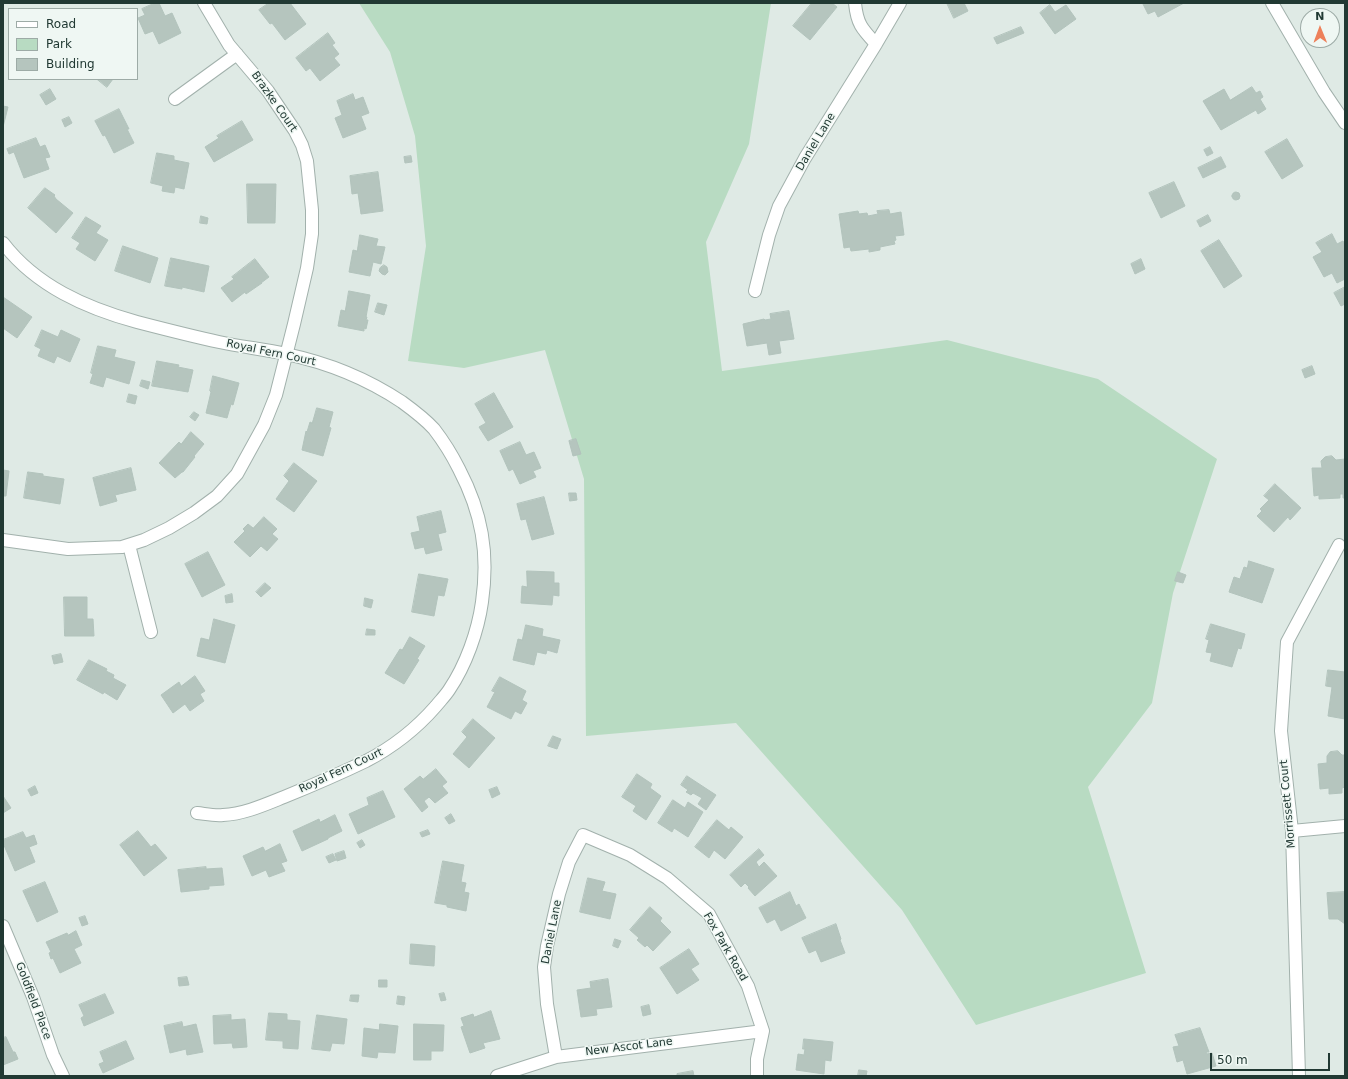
<!DOCTYPE html>
<style>
body{margin:0}
#map{position:relative;width:1348px;height:1079px;overflow:hidden;background:#dfeae5;font-family:"DejaVu Sans",sans-serif}
canvas{display:block}
.frame{position:absolute;inset:0;border:4px solid #213933;pointer-events:none}
.legend{position:absolute;left:8px;top:8px;width:130px;height:72px;box-sizing:border-box;background:#eff7f3;border:1px solid #9daba6;margin:0;padding:5px 7px;list-style:none;font-size:12px;color:#213933}
.legend li{display:flex;align-items:center;gap:8px;height:20px}
.legend b{width:20px;border:1px solid #9daba6}
.north{position:absolute;left:1300px;top:8px;width:40px;height:40px;box-sizing:border-box;background:#eff7f3;border:1px solid #9daba6;border-radius:50%;rotate:359deg;font-size:11px;font-weight:700;line-height:16px;text-align:center;color:#213933}
.north::after{content:'';display:block;margin:auto;width:14px;height:18px;background:#ed805a;clip-path:polygon(50% 0,100% 100%,50% 72%,0 100%)}
.scale{position:absolute;left:1210px;top:1053px;width:120px;height:18px;box-sizing:border-box;border:2px solid #213933;border-top:0;padding-left:5px;font-size:12px;line-height:14px;white-space:nowrap;color:#213933;-webkit-text-stroke:3px #eff7f3;paint-order:stroke}
</style>
<div id="map">
<canvas width="1348" height="1079"></canvas>
<div class="frame"></div>
<ul class="legend">
<li><b style="height:5px;background:#fff"></b>Road</li>
<li><b style="height:11px;background:#b8dbc2"></b>Park</li>
<li><b style="height:11px;background:#b5c5be"></b>Building</li>
</ul>
<div class="north">N</div>
<div class="scale">50 m</div>
</div>
<script>
const g = document.querySelector('canvas').getContext('2d');
g.lineJoin = 'round';
function fill(path, color) { g.fillStyle = color; g.fill(path, 'evenodd'); }
function strokePath(path, color, width, dash) { g.strokeStyle = color; g.lineWidth = width; g.lineCap = dash ? 'butt' : 'round'; g.setLineDash(dash || []); g.stroke(path); }
function label(font, color, halo, rows, align = 'center') {
  g.font = font + ' "DejaVu Sans",sans-serif'; g.lineWidth = 3; g.setLineDash([]); g.textBaseline = 'middle'; g.strokeStyle = halo; g.fillStyle = color; for (const [text, x, y, turn = 0] of rows) {
    g.save(); g.translate(x, y); g.rotate((+turn || 0) * Math.PI / 180); g.textAlign = isNaN(turn) ? turn : align; if (halo) g.strokeText(text, 0, 0); g.fillText(text, 0, 0); g.restore();
  }
}
const green = new Path2D(`
 M359 3H771L749 144 706 242 722 371 947 340 1098 379 1217 459 1173 593 1152 703 1088 787 1146 973 976 1025 902 910 736 723 586 736 584 479 545 350 464 368 408 361 426 246 415 136 390 52Z`);
const building = new Path2D(`
 M155 3H159L165 16 172 13 181 33 159 44 153 31 145 34 138 18 145 15 142 9Z
 M269 3H290L306 24 285 40 272 23 270 24 259 10Z
 M812 3H832L837 7 810 40 793 26Z
 M947 3H964L968 11 954 18Z
 M1144 3H1184L1158 17 1155 11 1148 14 1143 4Z
 M1050 5 1055 12 1066 5 1076 19 1055 34 1040 13Z
 M1021 27 1024 33 997 44 994 38Z
 M328 33 335 43 332 45 339 54 334 58 340 65 320 81 310 68 306 71 296 58Z
 M97 79H113L107 87Z
 M1252 87 1256 93 1260 91 1263 97 1260 99 1266 109 1258 114 1256 110 1221 130 1203 101 1224 89 1230 100Z
 M50 89 56 99 46 105 40 95Z
 M353 94 355 100 363 97 369 113 361 116 366 129 343 138 335 118 342 115 337 101Z
 M3 106 8 107 3 127Z
 M119 109 129 129H127L134 143 114 153 105 135 103 136 95 121Z
 M69 117 72 123 65 127 62 120Z
 M242 121 253 140 214 162 205 147 219 138 217 136Z
 M36 138 40 147 45 145 50 157 45 158 49 169 24 178 14 152 9 154 7 149Z
 M1287 139 1303 166 1282 179 1265 152Z
 M1210 147 1213 153 1207 156 1204 150Z
 M157 153 174 156V160L189 163 184 189 175 187 174 193 162 191 163 186 151 183Z
 M411 156 412 162 405 163 404 157Z
 M1221 157 1226 167 1203 178 1198 168Z
 M378 172 383 211 361 214 358 193 352 194 350 176Z
 M1174 182 1185 206 1161 218 1149 193Z
 M247 184H276L275 223H248Z
 M45 188 55 195 54 196 56 199 73 213 56 233 28 208Z
 M1232 196a4 4 0 1 1 8 0a4 4 0 1 1-8 0Z
 M889 210 890 214 901 212 904 235 895 236 896 240 894 241 895 244 880 247V250L869 252V249L851 251 850 247 844 248 839 214 858 211 859 214 867 213 868 216 878 214 877 211Z
 M1208 215 1211 221 1200 227 1197 221Z
 M201 216 208 218 207 224 200 223Z
 M86 217 101 226 96 233 108 240 95 261 76 249 80 243 72 238Z
 M1332 234 1337 244 1343 241 1345 245V279L1337 283 1332 273 1324 277 1313 257 1322 252 1316 243Z
 M360 235 378 239 376 246 385 247 381 264 373 262 370 276 349 272 353 250 357 251Z
 M1219 240 1242 276 1224 288 1201 251Z
 M123 246 158 258 150 283 115 271Z
 M171 258 209 266 204 292 182 287V289L165 286Z
 M255 259 269 277 261 283H262L246 294 245 292 232 302 221 288 234 279 232 277Z
 M1141 259 1145 269 1135 274 1131 264Z
 M384 265 387 267 388 272 385 275 382 274 379 271 380 268Z
 M1345 287V304L1341 306 1334 293Z
 M349 291 370 295 366 317H367L366 320H368L366 329 364 328V331L338 326 341 310 345 311Z
 M3 297 32 317 17 338 3 328Z
 M378 303 387 305 384 315 375 312Z
 M789 311 794 339 779 341 781 353 769 355 767 343 747 346 743 324 764 319 765 320 771 319 770 314Z
 M42 330 58 337 61 330 80 339 70 362 57 356 54 363 38 356 41 349 35 346Z
 M98 346 116 350 114 357 135 362 129 384 106 377 103 387 90 383 93 374 91 373Z
 M157 361 179 365 178 367 193 370 188 392 152 386Z
 M1312 366 1315 374 1305 378 1302 370Z
 M213 376 239 383 233 405 231 404 227 418 206 413 211 392 210 391Z
 M142 380 150 382 148 389 140 386Z
 M494 393 513 427 488 441 479 427 486 423 475 404Z
 M129 394 137 396 135 404 127 402Z
 M317 408 333 412 329 427 331 428 323 456 302 450 306 431 307 432 310 422 312 423Z
 M194 412 199 415 195 421 190 417Z
 M191 432 204 444 194 456 195 457 183 472H182L175 478 159 463 179 442 181 444Z
 M576 439 581 454 573 456 569 441Z
 M520 442 526 455 534 452 541 468 533 471 536 477 520 484 513 469 509 471 500 451Z
 M1332 456 1336 460 1345 459V498H1343V494H1340V498L1319 499V495L1314 496 1312 468H1322L1321 461 1325 457Z
 M294 463 317 481 294 512 276 499 289 481 284 476Z
 M131 468 136 490 115 495 117 501 100 506 93 478Z
 M3 470 9 471 6 496H3Z
 M28 472 43 474V476L64 479 60 504 24 498Z
 M1275 484 1301 508 1290 520 1288 517 1274 532 1257 516 1262 511 1260 509 1269 500 1264 496Z
 M569 493H576L577 500 570 501Z
 M544 497 554 534 532 540 526 519 521 520 517 504Z
 M441 511 446 532 438 534 442 550 426 554 424 547 415 549 411 533 420 531 417 517Z
 M264 517 277 529 272 534 278 539 267 551 261 546 250 557 234 542 245 531 243 529 248 524 253 528Z
 M208 552 225 585 202 597 185 564Z
 M1249 561 1274 569 1262 603 1229 592 1234 577 1240 579 1244 567 1247 568Z
 M527 571 554 572V583H559V596L553 595 552 605 521 603 522 586 527 587Z
 M1178 572 1186 575 1183 583 1175 581Z
 M419 574 448 579 444 596 438 595 434 616 412 612Z
 M265 583 271 588 261 597 256 592Z
 M232 594 233 602 226 603 225 596Z
 M64 597H87V619H93L94 636H65Z
 M365 598 373 600 371 608 364 606Z
 M214 619 235 625 225 663 197 656 201 638 209 640Z
 M1211 624 1245 634 1241 649 1238 648 1232 667 1210 661 1212 653 1206 652 1209 640 1206 639Z
 M526 625 543 629 542 636 560 640 557 653 547 650 546 654 537 652 534 665 513 660 518 639 522 640Z
 M367 629 375 630V635H366Z
 M410 637 425 646 417 659 419 660 404 684 385 673 400 649 402 650Z
 M61 654 63 662 54 664 52 656Z
 M89 660 107 669 106 671 114 675 113 678 126 685 117 700 104 692 103 694 77 680Z
 M1328 670 1345 672V719L1328 716 1332 687 1326 686Z
 M195 676 205 691 200 694 204 701 190 711 185 704 173 713 161 695 179 682 181 686Z
 M500 677 526 691 522 700 527 703 521 714 515 711 511 719 487 707 495 692 492 691Z
 M473 719 495 738 469 768 453 754 467 737 462 732Z
 M553 736 561 739 557 749 548 746Z
 M1338 751 1342 755H1345V787L1342 788V793L1329 794V788L1320 789 1318 764 1327 763V756L1330 752Z
 M436 769 447 782 442 786 448 793 435 803 429 797 424 801 428 807 422 812 404 789 420 776 423 779Z
 M637 774 652 784 650 788 661 796 646 820 633 811 636 806 622 797Z
 M687 776 716 795 706 810 698 804 702 798 693 793 691 795 686 792 688 790 681 785Z
 M35 786 38 793 31 796 28 790Z
 M497 787 500 794 492 798 489 790Z
 M383 791 395 817 358 834 349 814 369 805 367 798Z
 M3 796 11 808 3 813Z
 M673 800 685 808 688 802 703 812 688 837 674 828 672 832 658 823Z
 M451 814 455 821 449 824 445 818Z
 M335 815 342 831 328 838V839L302 851 293 831 319 819 320 822Z
 M717 820 729 830 731 827 743 837 725 859 714 850 709 858 695 847Z
 M428 830 430 834 422 837 420 833Z
 M138 831 151 847 155 844 167 858 144 876 120 845Z
 M23 832 26 838 34 835 37 844 29 847 35 862 15 871 3 843V840Z
 M362 840 365 845 360 848 357 843Z
 M280 844 287 861 281 863 285 871 269 877 266 870 252 876 243 856 263 847 265 851Z
 M759 849 764 855 756 862 759 867 764 862 777 876 755 896 748 888 749 887 745 883 741 887 730 875Z
 M344 851 346 858 337 861 335 854Z
 M333 854 336 860 329 863 326 857Z
 M443 861 464 865 461 882 466 883 464 892 469 893 466 911 447 907V905L435 903Z
 M206 867V869L222 868 224 885 209 886V889L181 892 178 870Z
 M588 878 605 882 602 891 616 894 610 919 580 912Z
 M45 882 58 912 37 922 23 891Z
 M790 892 796 906 799 904 806 918 781 931 775 919 767 923 759 908Z
 M1345 892V924L1338 919H1329L1327 893Z
 M650 907 662 918 660 921 671 932 653 951 647 945 645 947 637 940 639 938 630 930Z
 M85 916 88 924 82 926 79 918Z
 M836 924 841 939 840 940 845 953 821 962 816 950 809 953 802 938Z
 M76 931 82 945 74 949 81 963 60 973 53 958 51 959 49 953 51 952 46 942 67 933 68 935Z
 M615 939 621 941 618 948 613 946Z
 M411 944 435 946 434 966 410 964Z
 M689 949 699 964 691 969 699 980 677 994 660 968Z
 M187 977 189 985 179 986 178 978Z
 M608 979 612 1007 596 1009 597 1015 581 1017 577 990 591 988 590 982Z
 M379 980H387V987H379Z
 M444 993 446 1000 441 1001 439 994Z
 M105 994 114 1013 84 1026 81 1018 84 1016 79 1005Z
 M351 995H359L358 1002 350 1001Z
 M398 996 405 997 404 1005 397 1004Z
 M649 1005 651 1014 643 1016 641 1007Z
 M491 1011 500 1039 483 1043 485 1048 470 1053 461 1027 464 1026 461 1018 473 1014 474 1017Z
 M269 1013 287 1014V1020L300 1021 298 1049 283 1048V1041L266 1040Z
 M231 1015V1020L245 1019 247 1047 233 1048 232 1043 214 1044 213 1016Z
 M317 1015 347 1019 344 1044 332 1043 330 1051 312 1049Z
 M182 1022 183 1027 196 1024 203 1052 187 1055 186 1049 170 1053 164 1026Z
 M380 1024 398 1026 395 1053 378 1052 377 1058 362 1056 364 1028 379 1030Z
 M414 1024 444 1025 443 1051H431V1060H414Z
 M1200 1028 1209 1052H1206L1207 1054 1212 1053 1216 1066 1187 1074 1183 1060 1177 1062 1173 1047 1179 1046 1175 1035Z
 M6 1037 13 1052H15L18 1059 3 1065V1038Z
 M804 1039 833 1042 831 1061 825 1060 824 1074 796 1070 798 1054 804 1055 805 1049H803Z
 M126 1041 134 1059 103 1073 99 1064 104 1062 100 1052Z
 M859 1070 867 1071 866 1076H858Z
 M693 1071 694 1076H677V1074Z`);
const minor = new Path2D(`
 M855 3C857 24 862 29 876 44
 M1272 3 1324 92 1345 123
 M175 99 237 54
 M3 243C36 286 86 308 137 322 164 329 191 336 219 342 241 347 264 349 286 354 329 363 366 378 402 402 413 410 425 419 434 429 444 442 452 455 459 469 482 513 489 553 482 602 478 631 466 665 449 690 445 696 440 701 436 706 416 729 393 747 366 761 339 774 311 786 284 797 264 805 244 814 223 815 215 816 206 814 197 813
 M755 291 769 235 779 206 805 158 876 44 900 3
 M3 540 68 549 122 547 144 540 169 528 194 513 217 496 237 474 264 425 276 395 294 324 307 268 312 234V210L307 161 302 145 295 131 268 91 229 45 204 3
 M129 545 151 632
 M1292 831 1345 826
 M3 926 33 997 53 1055 63 1076
 M556 1057 547 1004 544 967 547 946 559 894 569 862 583 835 630 855 667 878 709 914 748 986 763 1031 757 1059V1076
 M497 1076 556 1057 763 1031
 M1299 1076 1292 831 1281 731 1287 642 1339 545`);
const streetNames = [
 ["Brazke Court",274,102,55],
 ["Daniel Lane",816,142,-59],
 ["Royal Fern Court",271,353,12],
 ["Royal Fern Court",341,771,-25],
 ["Morrissett Court",1288,804,-95],
 ["Daniel Lane",552,932,-79],
 ["Fox Park Road",725,947,60],
 ["Goldfield Place",33,1001,69],
 ["New Ascot Lane",629,1047,-7]
];
fill(green, '#b8dbc2');
fill(building, '#b5c5be');
strokePath(building, '#b2c3bc', 1);
strokePath(minor, '#a2b1ac', 14);
strokePath(minor, '#fff', 12);
label('11px', '#213933', '#eff7f3', streetNames);
</script>
